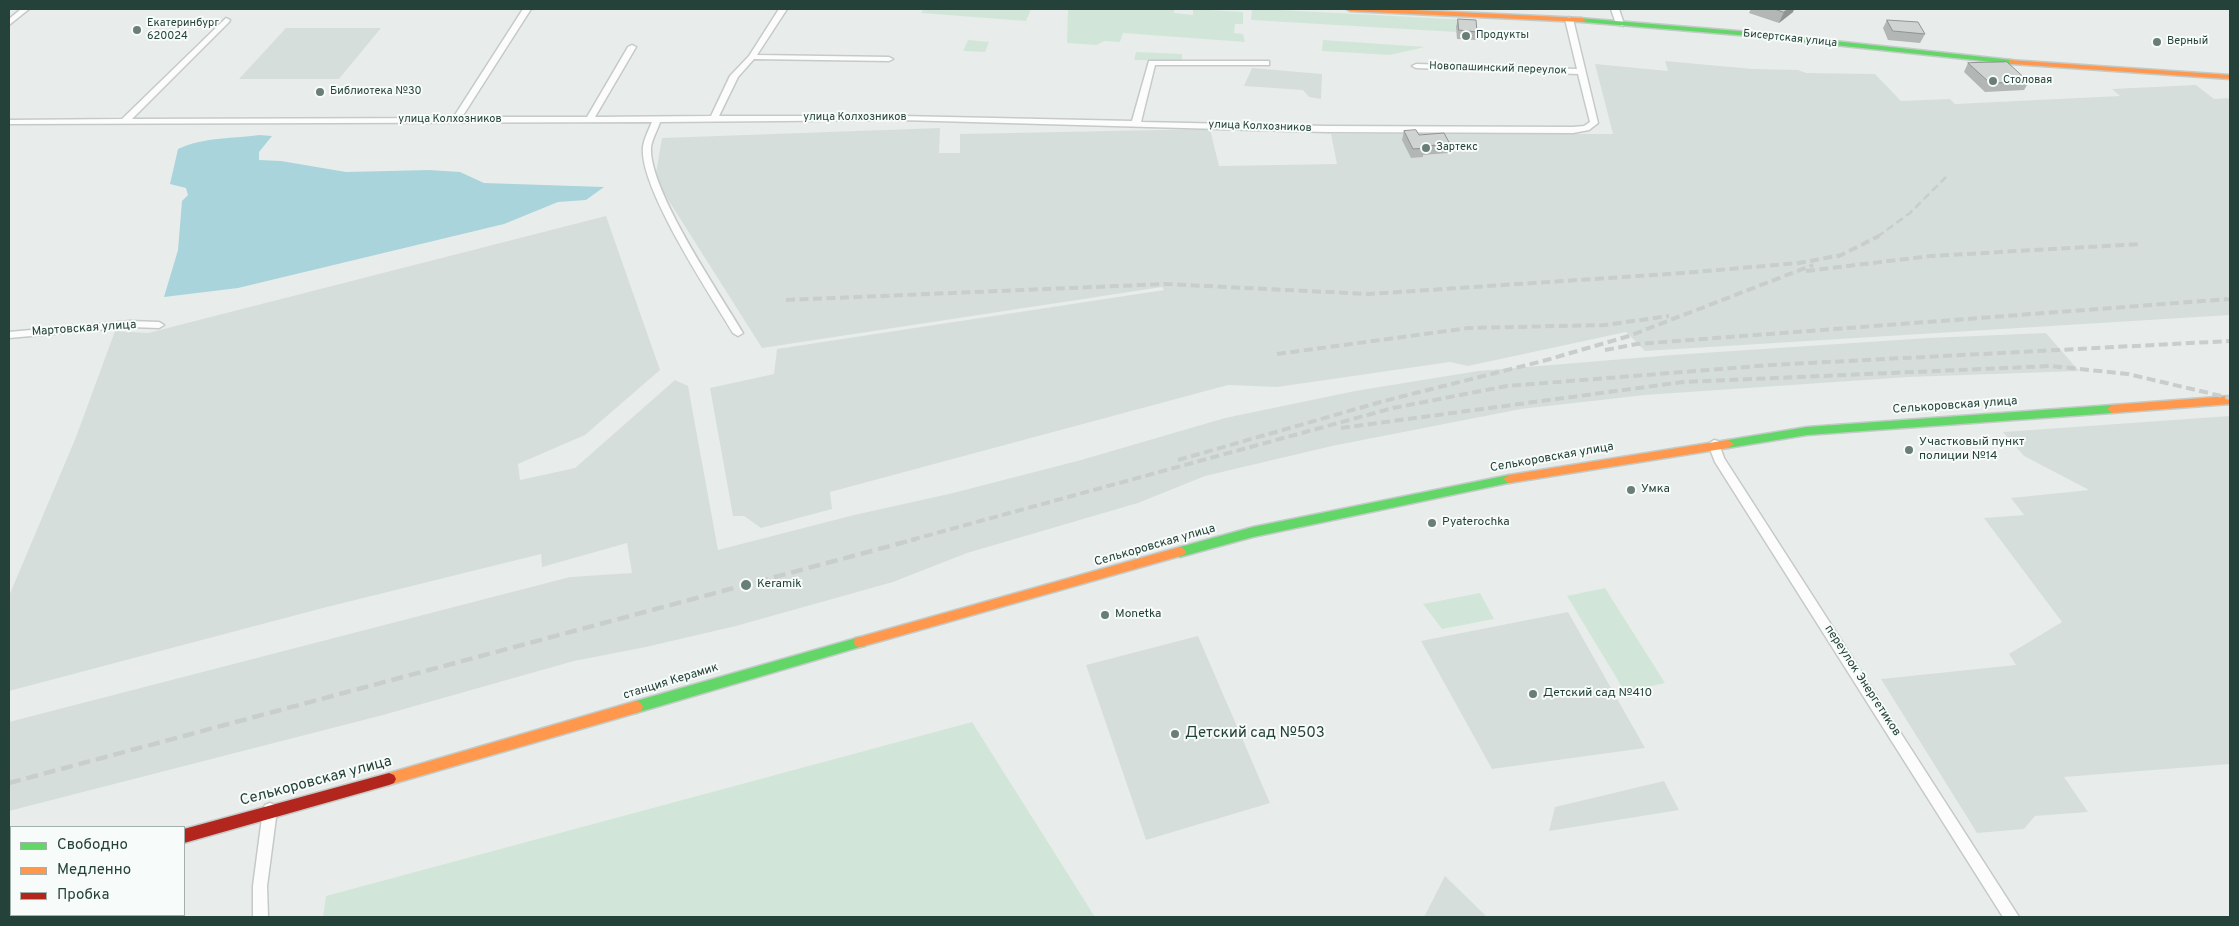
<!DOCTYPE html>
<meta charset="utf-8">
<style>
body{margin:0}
#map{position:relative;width:2239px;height:926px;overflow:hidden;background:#e8edeb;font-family:Overpass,sans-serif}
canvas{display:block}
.frame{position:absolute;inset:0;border:10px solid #24423a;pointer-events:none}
.legend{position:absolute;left:10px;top:826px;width:175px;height:90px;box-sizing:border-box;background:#f7fbf9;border:1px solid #a3b1ad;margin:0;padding:6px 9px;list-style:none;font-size:15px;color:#24423a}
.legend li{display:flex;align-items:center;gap:10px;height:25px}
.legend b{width:25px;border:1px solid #a3b1ad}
</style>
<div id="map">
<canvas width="2239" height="926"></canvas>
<div class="frame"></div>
<ul class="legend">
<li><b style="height:6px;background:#63d668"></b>Свободно</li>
<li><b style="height:6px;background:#ff974d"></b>Медленно</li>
<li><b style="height:6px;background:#b3261e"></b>Пробка</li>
</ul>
</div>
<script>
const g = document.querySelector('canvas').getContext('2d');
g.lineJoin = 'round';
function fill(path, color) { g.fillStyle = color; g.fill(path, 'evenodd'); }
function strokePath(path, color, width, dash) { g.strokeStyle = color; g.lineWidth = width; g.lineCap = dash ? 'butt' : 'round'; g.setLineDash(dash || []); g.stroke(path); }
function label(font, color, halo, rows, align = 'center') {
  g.font = font + ' Overpass,sans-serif'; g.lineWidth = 4; g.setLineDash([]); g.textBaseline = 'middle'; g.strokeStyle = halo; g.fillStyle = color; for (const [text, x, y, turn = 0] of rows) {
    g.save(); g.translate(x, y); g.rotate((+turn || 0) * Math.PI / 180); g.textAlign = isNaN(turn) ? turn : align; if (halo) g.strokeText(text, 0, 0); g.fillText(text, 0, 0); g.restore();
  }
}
const built = new Path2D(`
 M286 28H381L339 79H239Z
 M1665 61 1753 69 1798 70 1806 73 1875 74 1901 101 1950 99 1955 104 2120 96 2112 89 2196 85 2214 99 2230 98V315L1645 351 1626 332 1468 366 1450 362 1277 387 1228 385 830 492 832 509 761 528 744 516H733L710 388 774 374 777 349 1164 290 1162 287 762 348 655 179 662 138 940 128 939 153H934H960V134L1210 129 1219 166 1337 164 1331 134H1613L1595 64 1668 71Z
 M1252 68 1322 74 1321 99 1309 97 1303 90 1244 86Z
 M606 216 660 370 585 435 518 464 520 480 575 468 675 380 688 386 718 550 854 515 953 493 1081 460 1225 418 1355 391 1478 371 1672 355 1928 338 2046 333 2079 371 1909 377 1645 395 1521 409 1332 446 1205 476 1138 503 967 553 893 582 736 626 646 647 574 661 383 715 9 811V722L570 577 632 573 627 543 542 567 541 554 323 608 9 691V596L76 437 115 331 148 333Z
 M2230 416V764L2064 777 2088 812 2035 816 2024 829 1977 833 1881 679 2016 665 2009 654 2062 622 1984 518 2024 515 2011 498 2089 490 2024 456 2003 432Z
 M1568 612 1645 748 1492 769 1421 641Z
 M1198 636 1270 803 1146 840 1086 665Z
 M1664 781 1679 810 1549 831 1555 807Z
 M1445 876 1487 917H1424Z`);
const green = new Path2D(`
 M924 9H1031L1026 21 921 13Z
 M1068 9H1174V13L1193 15V9L1243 12V24H1235L1234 33 1243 34 1245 42 1123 33 1120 42 1104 41 1097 45 1067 43Z
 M1252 9H1261L1469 20 1456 27V32L1251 20Z
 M968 40 989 42 985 52 963 51Z
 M1323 40 1425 47 1390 55 1322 51Z
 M1136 52 1182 54V61L1134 60Z
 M1605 588 1665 683 1625 692 1567 596Z
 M1480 593 1494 619 1442 629 1423 604Z
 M972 722 1095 917H323L326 896Z`);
const water = new Path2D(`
 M259 135 272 136 259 152V160L281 161 346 172 429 170 460 172 484 183 604 187 586 200 558 202 504 224 238 288 164 297 178 250 182 201 188 195 186 188 170 184 178 149C204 137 231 139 259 135Z`);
const street = new Path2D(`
 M21 9H29L9 25V19Z
 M523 9H531L462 117H587L628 47 632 45 636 47 595 117 711 116 730 76 749 56 779 9H787L757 55 889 57 893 59 889 61 754 59 738 77 719 116H901L1132 121 1149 61H1269V65H1155L1141 122 1326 126 1573 127 1584 126 1590 122 1578 74 1416 68 1412 66 1416 64 1577 69 1565 19 1569 17 1573 19 1598 123 1589 130 1573 133 1326 132 901 120 660 122C658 129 652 139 651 147 648 189 720 294 743 333L738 336 733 333C710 294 639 188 643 147 644 139 649 129 652 122L9 124V120L122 119 226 18 230 20 229 22 132 119 453 118Z
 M1611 9H1619L1624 24 1623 26 1616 24Z
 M130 321 159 322 164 325 159 328 130 327 9 338V332Z
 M1714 440 1718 441 1724 458 2019 917H2003L1715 462 1708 444Z
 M270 803 275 805 277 810 267 886 268 917H253V886L263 810 265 805Z`);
const fast = new Path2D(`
 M1579 18 1750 32 2012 60 2016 62 2012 64 1750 36 1582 22 1578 20Z
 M2112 405 2117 409 2112 413 1807 435 1728 448 1722 444 1728 440 1807 427Z
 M1509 475 1513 476 1515 479 1513 482 1253 537 1180 557 1176 555 1174 552 1176 549 1180 547 1253 527Z
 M860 637 865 638 866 642 865 646 860 647 636 713 631 711 629 707 631 703 636 701Z
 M11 880V894L9 895V881Z`);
const slow = new Path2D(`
 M1346 9H1391L1582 18 1586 20 1582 22 1350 11Z
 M2009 60 2230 75V79L2012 64H2009Z
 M2230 396V404L2112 413 2107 409 2112 405Z
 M1728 440 1734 444 1728 448 1509 483 1503 479 1509 475Z
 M1180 547 1184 549 1186 552 1184 555 860 647 855 646 854 642 855 638 860 637Z
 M636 701 641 703 643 707 641 711 636 713 389 785 384 783 382 779 384 775 389 773Z`);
const jam = new Path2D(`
 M389 773 394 775 396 779 394 783 389 785 184 843V829Z`);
const railFar2 = new Path2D(`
 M1877 237 1910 213 1946 177`);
const railFar1 = new Path2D(`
 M1837 257 1879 236
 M1806 271 1931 256 2140 244
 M786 300 1165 284 1369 294 1683 273 1799 263 1842 255
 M1605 350 1637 344 2230 299
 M1277 354 1469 328 1605 325 1669 316
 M1341 428 1683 382 2051 366 2128 374 2230 398
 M1178 460 1384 401 1543 361 1629 336 1813 265
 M911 540 1393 408 1507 386 1771 365 2230 341`);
const rail = new Path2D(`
 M9 783 916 539`);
const wall = new Path2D(`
 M1751 9H1794L1793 12 1779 23 1749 13Z
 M1458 19 1477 32 1476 40 1457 39 1456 27Z
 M1887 20 1925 34 1920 43 1888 40 1883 28Z
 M1968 63 2029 82 2024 90 1985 92 1964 72Z
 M1404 131 1450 144 1448 153 1423 155V157L1411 158 1402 140Z`);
const shadedWall = new Path2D(`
 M1788 9H1794L1793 12 1779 23 1784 12Z`);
const building = new Path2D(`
 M1775 9H1788L1784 12Z
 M1458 19 1476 20 1477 32 1459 30Z
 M1887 20 1918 22 1925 34 1893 31Z
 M2007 62 2029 82 1990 83 1968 63Z
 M1416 130 1419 135 1444 133 1450 144 1424 146 1425 148 1413 149 1404 131Z`);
const markers = [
 [137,30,5,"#697e78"],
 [1466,36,5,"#697e78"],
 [2157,42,5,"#697e78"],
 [1993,81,5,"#697e78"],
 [320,92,5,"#697e78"],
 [1426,148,5,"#697e78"],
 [1909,450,5,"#697e78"],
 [1631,490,5,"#697e78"],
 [1432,523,5,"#697e78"],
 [746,585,6,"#697e78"],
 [1105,615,5,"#697e78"],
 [1533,694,5,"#697e78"],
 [1175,734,5,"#697e78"]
];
const farPoinames = [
 ["Екатеринбург",147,24],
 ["620024",147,37],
 ["Продукты",1476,36],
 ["Верный",2167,42],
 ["Столовая",2003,81],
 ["Библиотека №30",330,92],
 ["Зартекс",1436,148]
];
const farStreetnames = [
 ["Бисертская улица",1790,39,6],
 ["Новопашинский переулок",1498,69,2],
 ["улица Колхозников",855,118],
 ["улица Колхозников",450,120],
 ["улица Колхозников",1260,127,2]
];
const streetNames = [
 ["Мартовская улица",84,329,-4],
 ["Селькоровская улица",1955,406,-4],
 ["Селькоровская улица",1552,458,-10],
 ["Селькоровская улица",1155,546,-16],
 ["переулок Энергетиков",1862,681,57],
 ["станция Керамик",671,682,-17]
];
const poiNames = [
 ["Участковый пункт",1919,443],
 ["полиции №14",1919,457],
 ["Умка",1641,490],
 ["Pyaterochka",1442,523],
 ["Keramik",757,585],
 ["Monetka",1115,615],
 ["Детский сад №410",1543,694]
];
const nearPoinames = [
 ["Детский сад №503",1185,734]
];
const nearStreetnames = [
 ["Селькоровская улица",316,782,-15]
];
fill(built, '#d6dedb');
fill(green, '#d1e6d8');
fill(water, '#a9d4db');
strokePath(street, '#c5cac8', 3);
strokePath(fast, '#c3cbc8', 3);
strokePath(slow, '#c3cbc8', 3);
strokePath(jam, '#c3cbc8', 3);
fill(street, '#fcfcfc');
fill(fast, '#63d668');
fill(slow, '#ff974d');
fill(jam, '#b3261e');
strokePath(railFar2, '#c9cdcc', 2.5, [8, 4]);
strokePath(railFar1, '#c9cdcc', 4, [9, 4.5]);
strokePath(rail, '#c9cdcc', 4.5, [12, 6]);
fill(wall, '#b2b6b5');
fill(shadedWall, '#919493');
fill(building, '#cfd4d2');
strokePath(building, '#919493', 1);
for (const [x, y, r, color] of markers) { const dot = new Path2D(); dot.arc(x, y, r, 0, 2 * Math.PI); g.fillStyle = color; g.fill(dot); strokePath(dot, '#f7fbf9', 2); }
label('11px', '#24423a', '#f7fbf9', farPoinames, 'left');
label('11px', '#24423a', '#f7fbf9', farStreetnames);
label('12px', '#24423a', '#f7fbf9', streetNames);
label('12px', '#24423a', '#f7fbf9', poiNames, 'left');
label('15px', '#24423a', '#f7fbf9', nearPoinames, 'left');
label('15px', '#24423a', '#f7fbf9', nearStreetnames);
</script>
